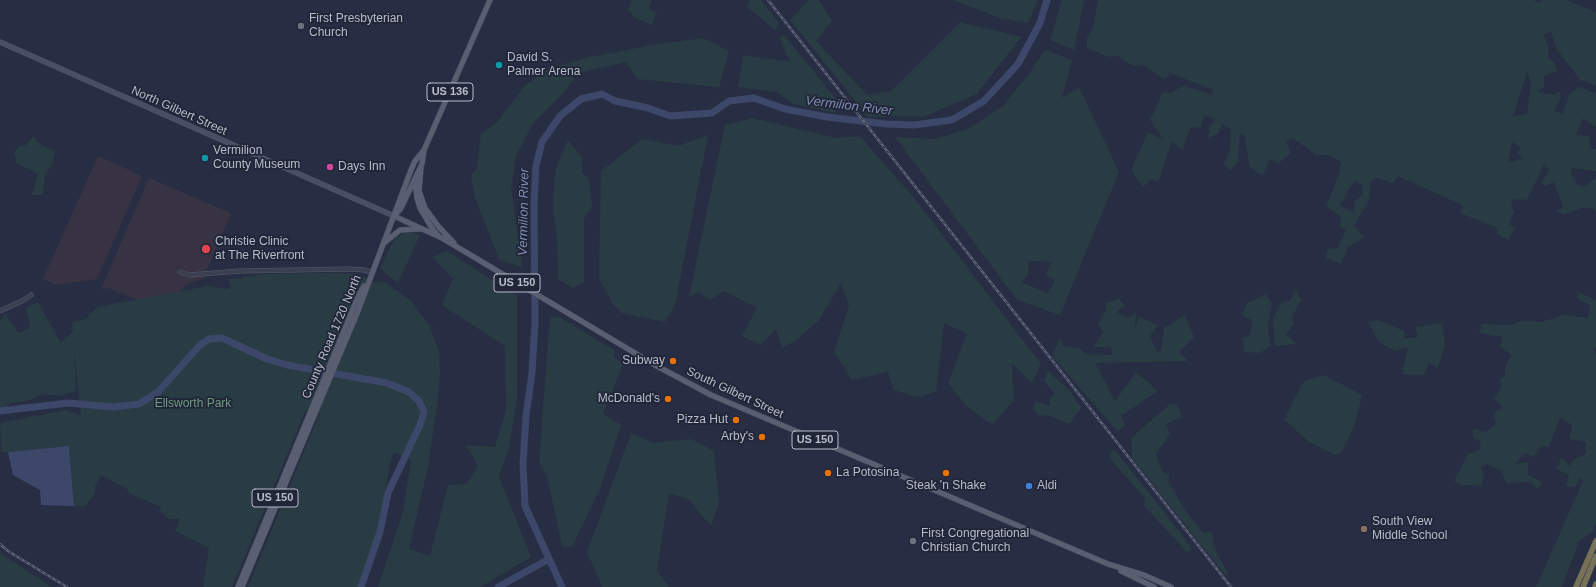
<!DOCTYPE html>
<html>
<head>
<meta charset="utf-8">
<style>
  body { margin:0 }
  canvas { display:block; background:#272d42 }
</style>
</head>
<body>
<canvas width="1596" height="587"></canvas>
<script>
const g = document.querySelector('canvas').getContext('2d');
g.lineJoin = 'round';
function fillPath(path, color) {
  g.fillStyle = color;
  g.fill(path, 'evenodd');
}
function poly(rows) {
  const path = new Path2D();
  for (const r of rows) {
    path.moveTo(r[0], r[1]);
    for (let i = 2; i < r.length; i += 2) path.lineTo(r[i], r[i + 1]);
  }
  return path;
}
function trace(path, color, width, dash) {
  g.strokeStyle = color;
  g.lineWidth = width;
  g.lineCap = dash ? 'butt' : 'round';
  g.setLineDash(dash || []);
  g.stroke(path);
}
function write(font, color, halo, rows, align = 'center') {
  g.font = font + ' Arial,sans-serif';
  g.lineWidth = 3.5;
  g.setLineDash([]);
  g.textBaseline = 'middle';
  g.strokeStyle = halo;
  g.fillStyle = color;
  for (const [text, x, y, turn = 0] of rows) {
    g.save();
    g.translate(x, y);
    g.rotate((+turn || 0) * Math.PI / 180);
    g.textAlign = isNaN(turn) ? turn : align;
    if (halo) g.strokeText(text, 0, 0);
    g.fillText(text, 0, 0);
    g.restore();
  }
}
const medical = poly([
  [98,156,142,176,97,279,56,285,43,279],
  [149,178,231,213,203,279,187,284,172,299,144,303,108,288,101,289]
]);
const green = poly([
  [632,0,652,0,649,8,661,15,656,13,652,25,635,18,628,9],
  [750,0,761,0,779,23,775,30,747,7],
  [809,0,819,0,832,21,816,41,867,95,891,91,960,22,1021,37,977,94,926,116,868,117,790,20],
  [953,0,1038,0,1028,23,1000,18],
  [1062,0,1084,0,1074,50,1050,40],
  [1098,0,1533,0,1539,3,1542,0,1566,0,1596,12,1596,85,1580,80,1556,48,1551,32,1544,34,1549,50,1548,58,1554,62,1557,71,1544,76,1544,87,1537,92,1554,95,1560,91,1561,97,1554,111,1563,114,1569,94,1580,87,1596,93,1596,127,1583,118,1576,135,1589,136,1590,149,1596,149,1596,171,1572,168,1571,173,1578,186,1586,186,1596,177,1596,211,1592,208,1581,208,1563,215,1556,211,1563,207,1554,182,1546,186,1541,183,1550,170,1544,164,1527,200,1514,199,1511,205,1514,212,1509,224,1515,228,1509,240,1499,235,1496,227,1460,213,1462,205,1398,176,1393,183,1376,178,1371,181,1369,200,1354,226,1364,238,1348,247,1341,264,1326,258,1328,248,1337,249,1346,230,1340,227,1341,217,1326,206,1339,174,1341,162,1328,155,1316,155,1293,138,1286,140,1291,153,1279,163,1270,159,1262,176,1250,167,1244,135,1240,134,1238,161,1231,171,1224,164,1230,149,1231,129,1222,124,1219,133,1208,138,1210,126,1215,119,1204,116,1200,128,1191,127,1182,150,1172,141,1158,182,1150,179,1143,188,1131,170,1148,132,1164,140,1150,120,1163,92,1172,93,1183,85,1212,95,1213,90,1168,72,1170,75,1164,79,1144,65,1134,66,1121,60,1120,56,1109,57,1087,48,1087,38,1093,28],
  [1527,71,1531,82,1527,113,1513,117],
  [1512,142,1521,148,1517,153,1524,159,1508,162],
  [1354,181,1362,185,1363,195,1355,201,1354,213,1340,205],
  [784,35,837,100,836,113,794,104,777,92,738,87,743,55,790,62,780,39],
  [703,38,729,51,719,87,637,79,626,62,577,73,566,90,534,122,516,155,511,189,523,268,499,259,475,198,471,176,477,167,481,134,496,123,525,86,549,68,590,57,653,45],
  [1045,50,1072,60,1062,98,1079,87,1119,172,1060,315,1017,300,895,137,935,139,970,128,1003,106,1028,75],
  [1029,261,1052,262,1045,275,1055,280,1048,293,1021,282,1028,275],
  [752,118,836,138,860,136,915,199,1041,364,1032,383,1012,363,1014,400,992,425,966,405,948,383,967,334,944,323,936,392,916,397,894,390,888,372,852,380,834,352,849,305,841,283,819,320,798,339,782,348,776,329,761,345,742,336,757,308,724,291,710,300,699,292,689,297,725,125],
  [708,135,675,305,665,322,622,313,613,304,599,279,601,171,642,139,678,146],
  [34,136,37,142,55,152,53,162,45,175,43,195,32,195,38,174,16,163,16,158,14,153,19,146,26,145],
  [568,140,582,157,582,173,589,179,592,207,584,219,584,282,573,288,558,279,557,239,553,207,555,171],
  [406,232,420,235,398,283,380,268,395,238],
  [447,251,517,296,517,400,509,448,499,476,531,557,480,587,378,587,403,512,411,460,394,452,390,463,378,529,359,587,248,587,317,420,319,413,309,409,305,412,232,587,203,587,209,548,175,531,180,519,169,519,160,511,161,507,130,494,126,488,101,475,95,486,95,492,86,506,74,506,69,446,2,453,0,423,66,410,81,415,74,350,76,391,59,396,43,394,27,401,10,403,2,413,0,412,0,322,5,313,18,333,30,328,26,307,38,302,61,343,73,331,72,322,85,319,97,307,208,286,227,289,231,287,228,279,243,278,243,275,245,277,265,274,325,273,359,274,374,283,382,281,386,283,411,301,429,325,439,351,440,374,437,406,428,467,409,549,430,556,448,485,466,484,478,466,466,445,495,447,506,410,505,346,442,305,453,279,432,257],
  [1296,289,1301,300,1292,317,1294,324,1286,334,1296,344,1275,346,1273,318,1282,302,1290,301],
  [1578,292,1596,300,1596,347,1594,349,1596,355,1596,524,1592,532,1579,541,1562,587,1536,587,1583,481,1579,478,1575,487,1566,486,1569,476,1556,468,1562,457,1569,466,1574,459,1586,454,1586,442,1569,439,1572,425,1560,417,1549,447,1541,446,1534,457,1525,453,1515,464,1528,462,1528,475,1542,482,1538,489,1531,482,1506,483,1502,471,1487,464,1481,467,1484,477,1481,486,1461,485,1454,481,1468,454,1479,450,1481,442,1473,437,1473,429,1486,432,1496,423,1493,414,1502,407,1494,398,1499,393,1502,385,1499,379,1505,376,1505,368,1511,355,1500,347,1503,337,1479,333,1482,324,1510,325,1522,321,1541,322,1564,315,1588,318,1590,306,1578,299],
  [1266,294,1272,303,1268,325,1270,346,1260,353,1244,352,1243,338,1249,336,1253,321,1242,315,1247,303],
  [1119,299,1125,305,1117,312,1127,318,1136,313,1135,330,1139,317,1158,325,1150,336,1157,352,1161,350,1164,328,1185,315,1194,337,1179,352,1188,361,1095,363,1115,401,1136,372,1158,391,1121,416,1125,425,1118,432,1052,356,1060,338,1063,346,1080,348,1085,354,1112,355,1111,346,1093,348,1103,331,1098,324,1106,310,1106,303],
  [550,316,561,318,614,350,614,357,623,364,603,414,621,425,600,489,572,547,562,546,548,480,539,462],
  [1378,320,1404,331,1405,339,1418,337,1415,327,1442,323,1445,344,1438,368,1429,363,1424,375,1402,374,1408,347,1395,351,1379,342,1368,322],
  [1048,371,1070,391,1081,408,1070,424,1050,416,1038,415,1033,409,1036,401,1050,406,1050,399,1055,394,1044,381],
  [1324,375,1362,395,1354,427,1341,453,1335,455,1309,442,1284,419,1304,381],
  [1170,404,1177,404,1182,417,1166,424,1170,434,1156,454,1159,465,1165,474,1170,473,1168,481,1185,510,1203,533,1211,532,1213,538,1213,545,1228,574,1226,576,1132,458,1131,438],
  [631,433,653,443,691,439,714,451,719,503,711,526,688,499,669,493,657,571,669,587,602,587,587,552],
  [1114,449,1176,527,1192,549,1187,552,1144,506,1145,498,1112,461,1109,455],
  [0,553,52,587,0,587]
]);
const water = poly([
  [69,446,74,506,41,505,40,490,13,475,8,452]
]);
const river = poly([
  [0,411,68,403,113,407,139,404,158,392,200,345,209,339,222,338,267,359,287,365,387,383,409,392,419,401,424,412,420,425,388,493,380,532,361,587],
  [498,587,549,559],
  [562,587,525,506,523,464,526,416,532,373,535,322,534,203,536,166,542,142,560,116,581,99,602,94,615,101,648,108,670,116,712,113,729,101,754,98,785,109,827,117,886,124,914,125,952,120,984,101,1018,64,1040,23,1047,0]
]);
const tertiary = poly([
  [180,272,189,275,240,271,348,269,364,270,371,272],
  [0,311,24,300,31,295]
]);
const secondary = poly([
  [0,42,394,216]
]);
const primary = poly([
  [421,167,419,191,425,208,438,226,454,243],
  [415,182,417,198,420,208,433,230,437,234],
  [395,215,401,208,422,164,424,150,490,0],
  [394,216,442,238,655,365,711,395,1108,564,1144,575,1171,587],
  [384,243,400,230,420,229],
  [1121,571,1154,587],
  [238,587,358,297,364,286],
  [242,587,358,311,411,170,415,161,424,150]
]);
const motorway = poly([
  [1576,587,1596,541],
  [1583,587,1596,556],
  [1595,587,1596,584]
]);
const rail = poly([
  [768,0,1231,587],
  [0,544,8,551,67,587]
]);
const markers = [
  [301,26,4,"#6b7280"],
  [499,65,4,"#0f9aa8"],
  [205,158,4,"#0f9aa8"],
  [330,167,4,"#d1479c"],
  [206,249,5,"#e0444e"],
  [673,361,4,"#e8710a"],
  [668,399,4,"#e8710a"],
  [736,420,4,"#e8710a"],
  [762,437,4,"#e8710a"],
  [828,473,4,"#e8710a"],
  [946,473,4,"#e8710a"],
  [1029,486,4,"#3f7fe0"],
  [1364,529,4,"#8d6e63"],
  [913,541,4,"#6b7280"]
];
const shields = [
  [450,92,46],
  [517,283,46],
  [815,440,46],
  [275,498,46]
];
const shieldNames = [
  ["US 136",450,92],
  ["US 150",517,283],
  ["US 150",815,440],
  ["US 150",275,498]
];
const poiNames = [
  ["First Presbyterian",309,19],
  ["Church",309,33],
  ["David S.",507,58],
  ["Palmer Arena",507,72],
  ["Vermilion",213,151],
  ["County Museum",213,165],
  ["Days Inn",338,167],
  ["Christie Clinic",215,242],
  ["at The Riverfront",215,256],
  ["Subway",665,361,"right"],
  ["McDonald's",660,399,"right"],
  ["Pizza Hut",728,420,"right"],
  ["Arby's",754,437,"right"],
  ["La Potosina",836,473],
  ["Steak 'n Shake",946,486,"center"],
  ["Aldi",1037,486],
  ["South View",1372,522],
  ["Middle School",1372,536],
  ["First Congregational",921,534],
  ["Christian Church",921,548]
];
const streetNames = [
  ["North Gilbert Street",179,111,24],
  ["County Road 1720 North",332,337,-67],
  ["South Gilbert Street",735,393,25]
];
const parkNames = [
  ["Ellsworth Park",193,404]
];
const waterNames = [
  ["Vermilion River",849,106,7],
  ["Vermilion River",524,212,-89]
];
fillPath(medical, '#383342');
fillPath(green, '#293b43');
fillPath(water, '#3d476a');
trace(river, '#3d476a', 7);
trace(tertiary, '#565b6c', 5);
trace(secondary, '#565b6c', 5.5);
trace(primary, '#45495b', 6);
trace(motorway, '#434859', 6);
trace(tertiary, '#3b4051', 4);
trace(secondary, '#494e64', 4.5);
trace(primary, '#595f71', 5);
trace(motorway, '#777158', 5.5);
trace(rail, '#5d6378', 2.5);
trace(rail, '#202537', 1, [3]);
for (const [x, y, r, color] of markers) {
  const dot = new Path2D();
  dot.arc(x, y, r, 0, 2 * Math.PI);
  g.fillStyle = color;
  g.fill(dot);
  trace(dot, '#202537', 1.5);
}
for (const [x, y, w] of shields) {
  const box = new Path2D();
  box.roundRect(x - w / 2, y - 9, w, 18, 3);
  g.fillStyle = '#202537';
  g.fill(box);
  trace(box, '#b8bccb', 1);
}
write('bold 11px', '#b8bccb', null, shieldNames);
write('12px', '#b8bccb', '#202537', poiNames, 'left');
write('12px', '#b8bccb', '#202537', streetNames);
write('12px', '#6f9c82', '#202537', parkNames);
write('italic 13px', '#808cb2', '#202537', waterNames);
</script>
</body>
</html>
